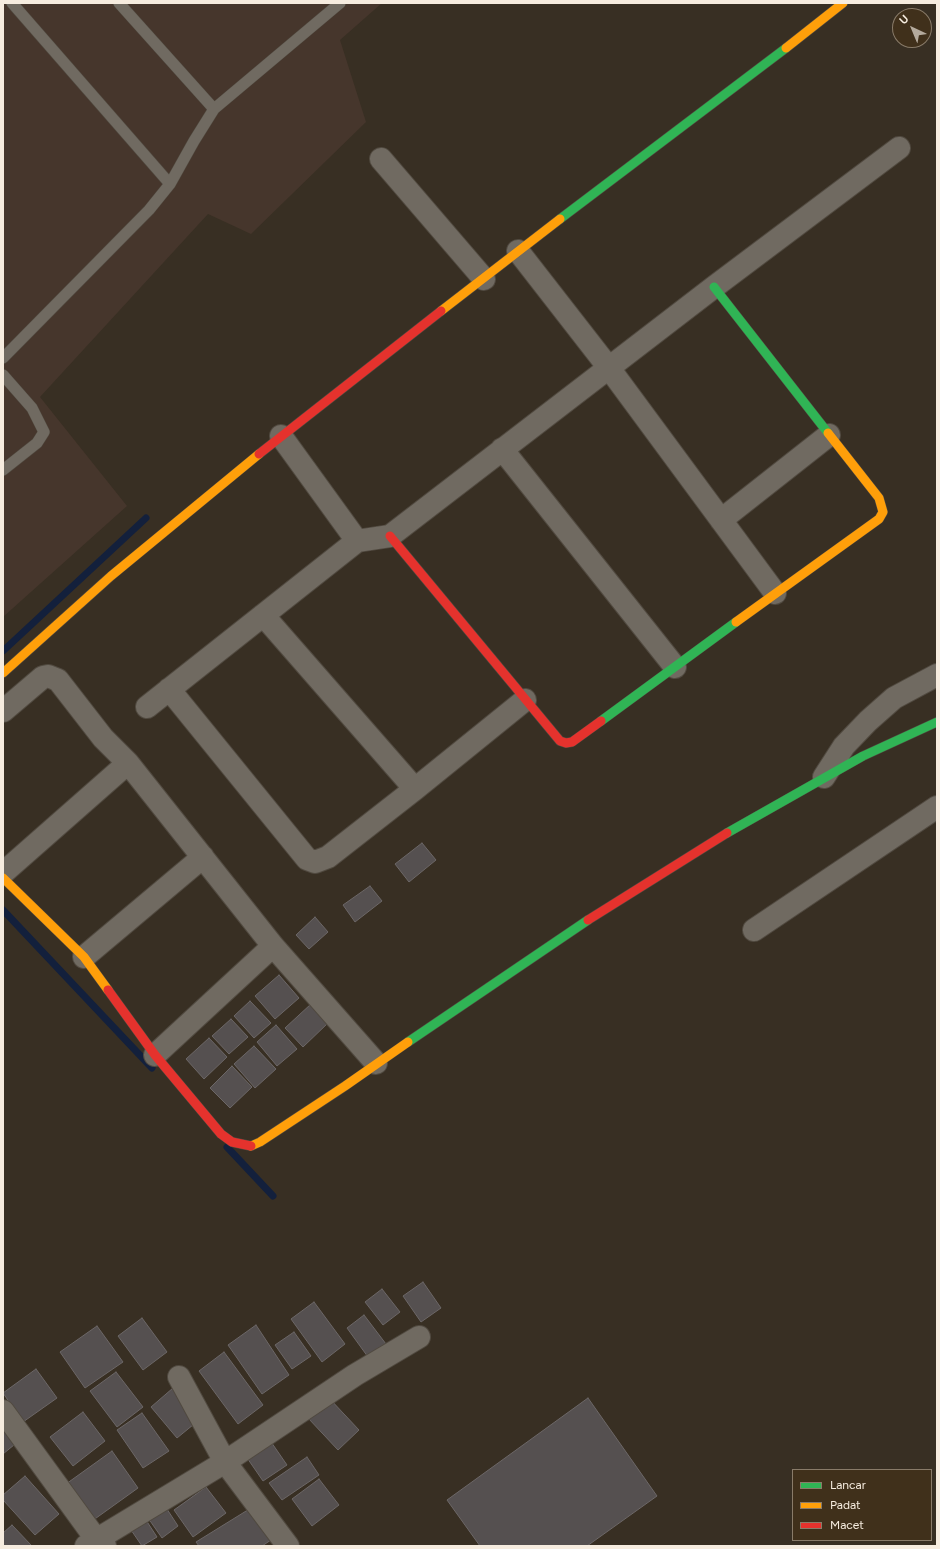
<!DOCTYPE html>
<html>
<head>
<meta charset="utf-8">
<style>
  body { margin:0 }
  #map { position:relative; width:940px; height:1549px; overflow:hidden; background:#382f23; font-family:Figtree,sans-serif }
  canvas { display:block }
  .frame { position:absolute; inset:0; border:4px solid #f6ecdf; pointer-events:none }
  .legend { position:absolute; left:792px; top:1469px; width:140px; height:72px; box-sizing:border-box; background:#40301b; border:1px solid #897b69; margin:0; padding:5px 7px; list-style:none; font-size:12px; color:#f6ecdf }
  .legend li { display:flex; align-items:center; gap:8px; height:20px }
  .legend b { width:20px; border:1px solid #897b69 }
  .north { position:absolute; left:892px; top:8px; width:40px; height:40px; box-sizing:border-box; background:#40301b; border:1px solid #897b69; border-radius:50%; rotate:316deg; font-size:11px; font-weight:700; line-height:16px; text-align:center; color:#f6ecdf }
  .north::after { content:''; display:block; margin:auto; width:14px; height:18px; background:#b4aa9d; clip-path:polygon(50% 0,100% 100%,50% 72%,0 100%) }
</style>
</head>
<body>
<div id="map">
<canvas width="940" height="1549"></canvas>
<div class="frame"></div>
<ul class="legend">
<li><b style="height:5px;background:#30b455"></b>Lancar</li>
<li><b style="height:5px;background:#ff9f0a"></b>Padat</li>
<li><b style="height:5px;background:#e5322d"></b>Macet</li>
</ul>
<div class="north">U</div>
</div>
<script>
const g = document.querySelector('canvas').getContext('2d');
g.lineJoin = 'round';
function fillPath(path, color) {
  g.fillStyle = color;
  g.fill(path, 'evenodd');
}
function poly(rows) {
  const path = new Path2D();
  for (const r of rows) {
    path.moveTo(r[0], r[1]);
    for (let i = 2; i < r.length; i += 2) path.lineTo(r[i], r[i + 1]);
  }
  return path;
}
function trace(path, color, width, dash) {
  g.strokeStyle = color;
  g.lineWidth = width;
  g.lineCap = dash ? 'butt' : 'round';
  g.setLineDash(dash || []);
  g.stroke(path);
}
const industrial = poly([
  [3,3,382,3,340,40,366,122,251,234,208,214,40,397,127,506,3,617]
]);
const stream = poly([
  [3,651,146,518],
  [3,910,152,1068],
  [227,1147,273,1196]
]);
const building = poly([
  [422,843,436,860,409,882,395,864,422,843],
  [370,886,382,901,355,922,343,905,370,886],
  [315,917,328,932,309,949,296,935,315,917],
  [279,975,299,998,275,1019,255,996,279,975],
  [250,1001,271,1023,254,1038,234,1016,250,1001],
  [311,1004,328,1023,303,1047,285,1028,311,1004],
  [231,1019,248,1037,229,1054,212,1036,231,1019],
  [276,1025,297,1049,277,1066,257,1042,276,1025],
  [209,1038,227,1057,204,1079,186,1059,209,1038],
  [254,1046,276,1069,255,1088,234,1064,254,1046],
  [232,1066,252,1087,230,1108,210,1088,232,1066],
  [423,1282,441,1308,421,1322,403,1296,423,1282],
  [382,1289,400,1312,383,1325,365,1302,382,1289],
  [314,1302,345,1344,322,1362,291,1319,314,1302],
  [364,1315,386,1344,368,1357,347,1328,364,1315],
  [142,1318,167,1352,143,1370,118,1336,142,1318],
  [256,1325,289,1375,262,1394,228,1345,256,1325],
  [97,1326,123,1362,85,1388,60,1352,97,1326],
  [294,1332,311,1356,292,1369,275,1345,294,1332],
  [224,1352,263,1405,238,1424,199,1371,224,1352],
  [36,1369,57,1398,23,1422,3,1393,36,1369],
  [116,1372,143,1407,117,1427,90,1391,116,1372],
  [173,1388,199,1420,177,1438,151,1407,173,1388],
  [329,1398,359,1430,338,1450,308,1418,329,1398],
  [588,1398,657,1496,587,1546,480,1546,447,1500,588,1398],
  [83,1412,105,1441,73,1466,50,1437,83,1412],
  [142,1413,169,1451,143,1468,117,1430,142,1413],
  [3,1419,20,1440,3,1454,3,1419],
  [267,1436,287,1465,263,1481,243,1452,267,1436],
  [112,1451,138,1488,92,1521,66,1484,112,1451],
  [307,1457,319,1475,282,1500,269,1483,307,1457],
  [25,1476,59,1514,35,1535,3,1500,3,1495,25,1476],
  [319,1479,339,1505,312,1526,292,1499,319,1479],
  [206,1487,226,1513,193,1537,174,1510,206,1487],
  [163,1503,178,1526,162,1538,146,1515,163,1503],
  [251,1508,271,1540,262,1546,199,1546,196,1542,251,1508],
  [144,1517,157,1537,142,1546,129,1527,144,1517],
  [12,1525,31,1545,30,1546,3,1546,3,1533,12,1525]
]);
const lane = poly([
  [12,3,170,184],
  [119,3,214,109],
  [3,358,149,210,170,184,194,141,214,109,340,3],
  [3,375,32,408,44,432,37,443,3,470]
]);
const street = poly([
  [381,159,484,279],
  [518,251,609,368,775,593],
  [502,449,675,667],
  [721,520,829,435],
  [357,541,390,536,714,287,899,148],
  [263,615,415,789],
  [169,689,307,859,315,862,328,857,415,789,525,700],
  [147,707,357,541,281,436],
  [3,711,43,677,48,676,58,680,103,738,128,763,273,946,376,1063],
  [824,777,844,746,868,721,894,698,937,675],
  [3,873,128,763],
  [754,930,937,807],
  [84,957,203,857],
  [155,1055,273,946],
  [179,1377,225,1462,288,1546],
  [3,1411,96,1539,105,1546],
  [86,1546,225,1462,355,1375,419,1337]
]);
const fast = poly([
  [560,219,786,48],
  [714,287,828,433],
  [601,721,736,622],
  [727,833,863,756,937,722],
  [408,1042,588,920]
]);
const slow = poly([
  [786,48,843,3],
  [441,311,560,219],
  [736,622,879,519,883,512,879,498,828,433],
  [3,673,111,576,259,454],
  [3,878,84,957,108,990],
  [251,1146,260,1142,345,1086,408,1042]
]);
const jam = poly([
  [259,454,441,311],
  [390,536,560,741,566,743,572,742,601,721],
  [588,920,727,833],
  [108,990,155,1055,221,1134,232,1142,251,1146]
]);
fillPath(industrial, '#46362c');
trace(stream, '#13203c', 7);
fillPath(building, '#555050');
trace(building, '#6c6767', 1);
trace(lane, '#514a40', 12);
trace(street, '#514a40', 24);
trace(fast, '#514a40', 10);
trace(slow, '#514a40', 10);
trace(jam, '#514a40', 10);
trace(lane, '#706a61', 11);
trace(street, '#706a61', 22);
trace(fast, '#30b455', 9);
trace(slow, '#ff9f0a', 9);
trace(jam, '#e5322d', 9);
</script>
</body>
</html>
